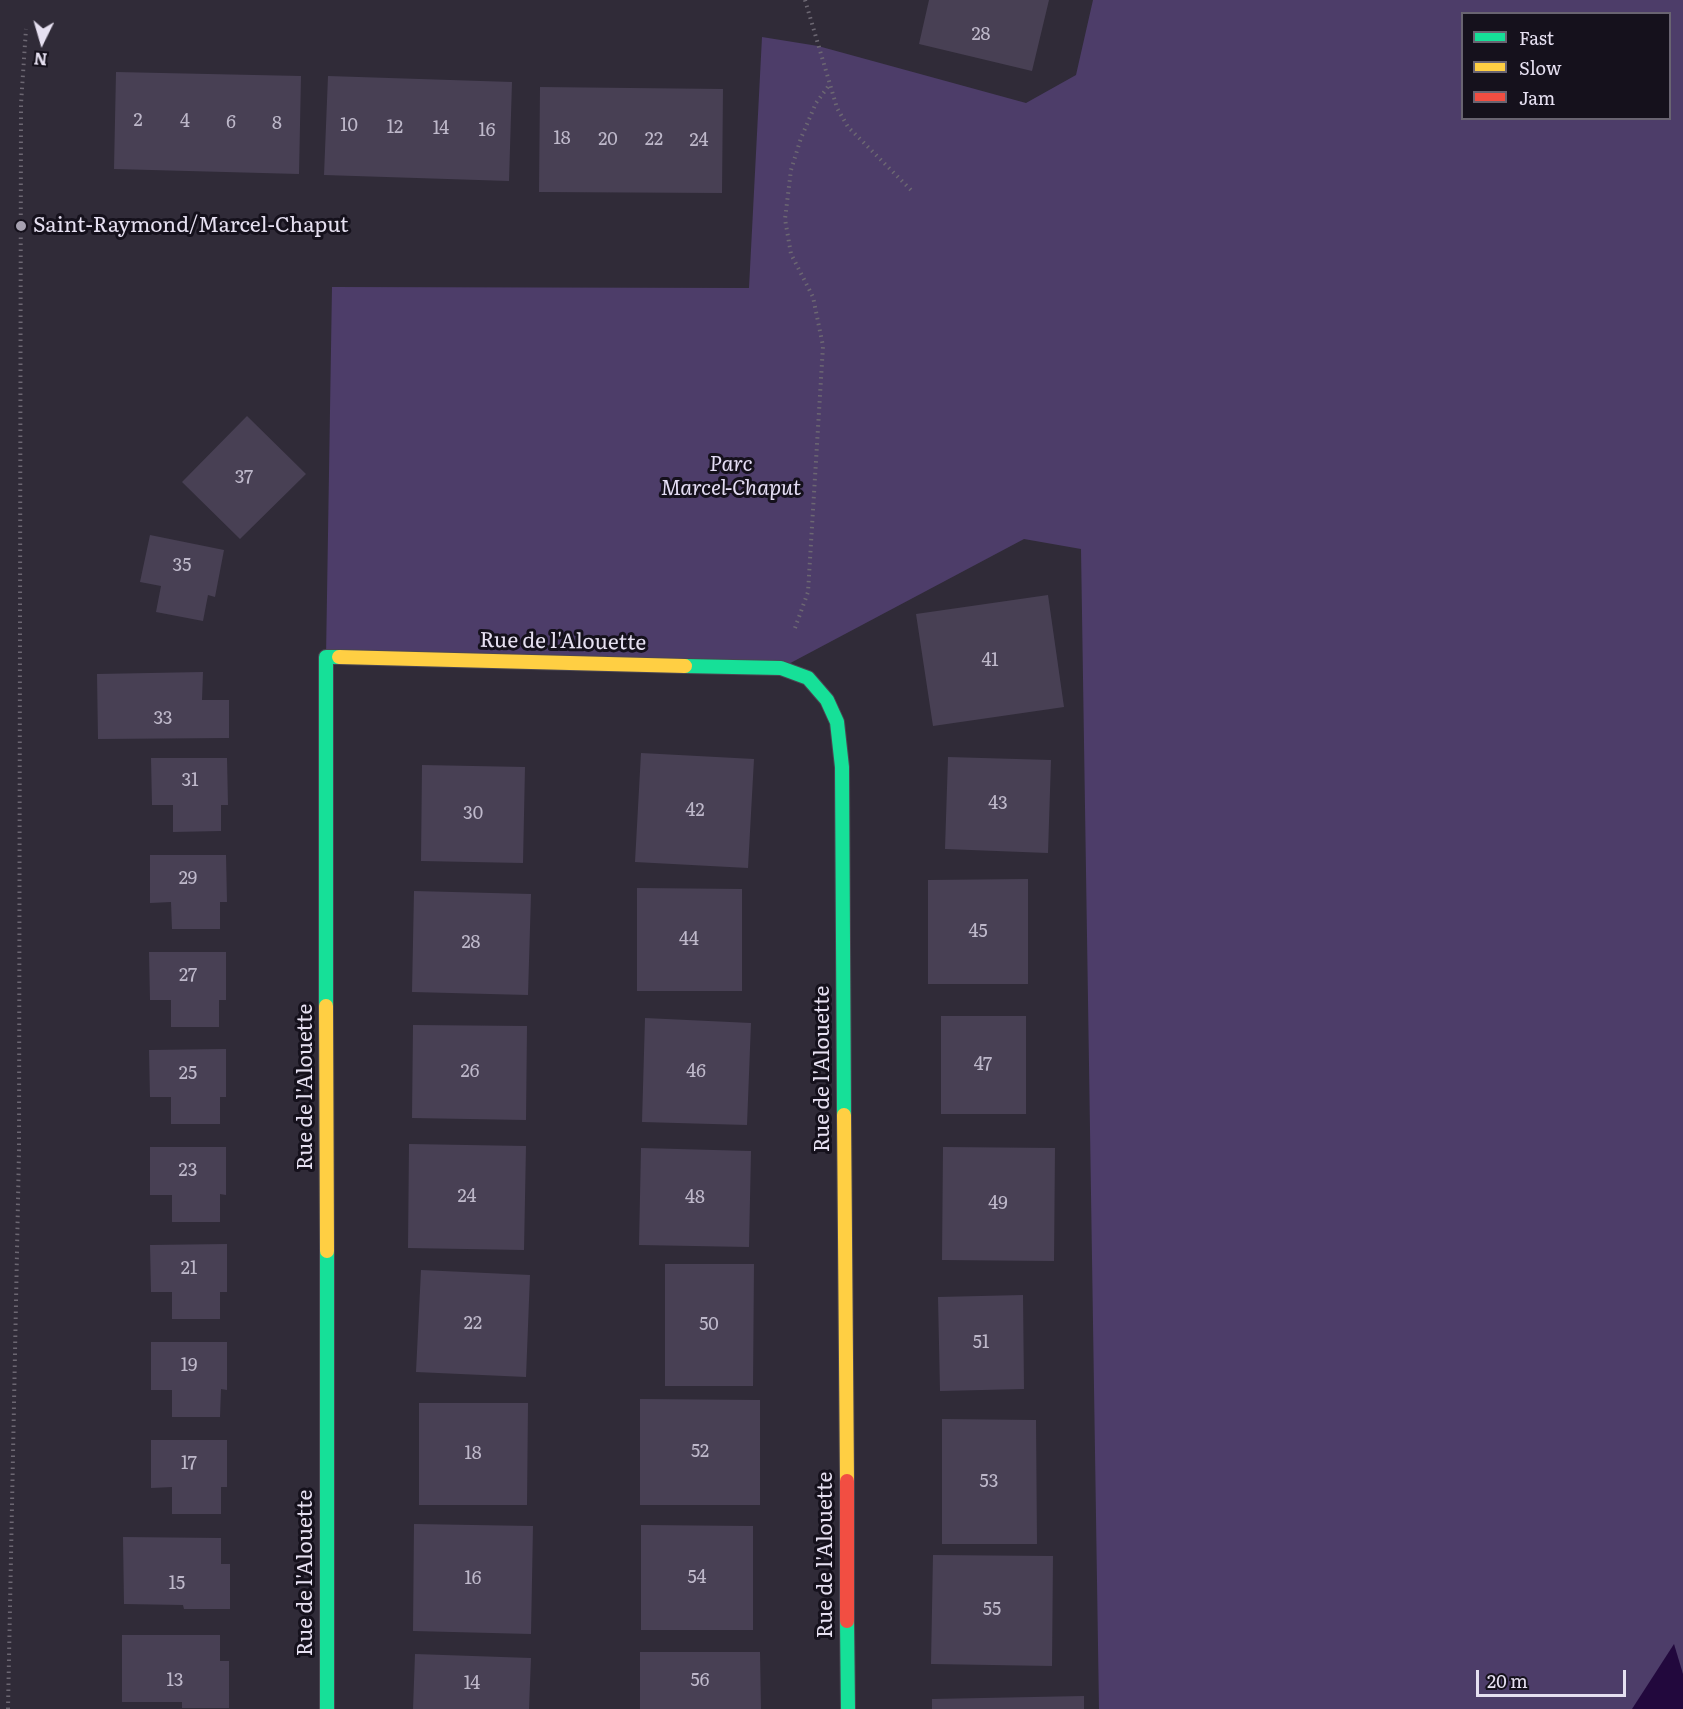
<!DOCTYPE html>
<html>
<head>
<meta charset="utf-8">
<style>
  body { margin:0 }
  #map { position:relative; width:1683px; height:1709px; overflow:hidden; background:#302b38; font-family:Literata,serif }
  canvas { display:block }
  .legend { position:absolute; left:1461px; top:12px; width:210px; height:108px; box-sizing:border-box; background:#15111c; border:2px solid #696471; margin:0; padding:8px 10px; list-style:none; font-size:18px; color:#e6e0f1 }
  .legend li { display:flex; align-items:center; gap:12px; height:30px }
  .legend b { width:30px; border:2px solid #696471 }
  .north { position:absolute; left:12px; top:12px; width:60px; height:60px; -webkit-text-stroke:4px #15111c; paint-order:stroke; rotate:185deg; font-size:16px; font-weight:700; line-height:24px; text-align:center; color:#e6e0f1 }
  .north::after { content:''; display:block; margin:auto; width:21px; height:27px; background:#e6e0f1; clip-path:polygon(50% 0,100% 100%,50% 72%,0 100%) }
  .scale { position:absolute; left:1476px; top:1670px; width:150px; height:27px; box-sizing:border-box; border:3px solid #e6e0f1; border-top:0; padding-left:8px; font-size:18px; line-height:21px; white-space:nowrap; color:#e6e0f1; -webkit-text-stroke:4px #15111c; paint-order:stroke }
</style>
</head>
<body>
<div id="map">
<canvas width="1683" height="1709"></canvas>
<ul class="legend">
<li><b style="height:8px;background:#16e098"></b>Fast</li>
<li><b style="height:8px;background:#ffcf43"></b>Slow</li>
<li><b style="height:8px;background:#f24e42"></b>Jam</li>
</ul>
<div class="north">N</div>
<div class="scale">20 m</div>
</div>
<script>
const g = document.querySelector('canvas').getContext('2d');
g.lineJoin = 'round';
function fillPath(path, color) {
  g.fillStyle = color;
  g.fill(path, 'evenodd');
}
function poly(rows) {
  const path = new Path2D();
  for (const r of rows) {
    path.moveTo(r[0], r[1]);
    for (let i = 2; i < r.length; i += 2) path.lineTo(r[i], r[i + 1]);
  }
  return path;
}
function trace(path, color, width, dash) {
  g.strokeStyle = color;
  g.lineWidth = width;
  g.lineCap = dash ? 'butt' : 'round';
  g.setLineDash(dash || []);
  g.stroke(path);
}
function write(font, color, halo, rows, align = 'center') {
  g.font = font + ' Literata,serif';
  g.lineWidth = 6;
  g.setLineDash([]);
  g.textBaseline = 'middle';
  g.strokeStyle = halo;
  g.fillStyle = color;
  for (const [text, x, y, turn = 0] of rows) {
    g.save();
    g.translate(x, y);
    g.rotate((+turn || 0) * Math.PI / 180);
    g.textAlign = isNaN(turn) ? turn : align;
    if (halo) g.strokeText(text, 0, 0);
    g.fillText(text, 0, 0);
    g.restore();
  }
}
const green = poly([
  [1093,0,1683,0,1683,1709,1099,1709,1081,549,1024,539,781,668,326,657,332,287,749,288,762,37,818,46,1026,103,1076,75],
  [1462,14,1670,14,1670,118,1462,118]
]);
const water = poly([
  [1674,1644,1683,1674,1683,1709,1632,1709]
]);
const building = poly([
  [929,0,1049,0,1032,71,919,44],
  [116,72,301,76,299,174,114,169],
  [328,76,512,82,509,181,324,175],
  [540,87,723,89,722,193,539,192],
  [247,416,306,474,240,539,182,482],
  [150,535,224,550,215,597,208,595,203,621,156,612,161,586,140,582],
  [1048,595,1064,707,933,726,916,614],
  [203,672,202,700,229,700,229,738,98,739,97,674],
  [641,753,754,759,748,868,635,862],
  [948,757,1051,760,1048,853,945,849],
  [151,758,227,758,228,805,221,805,221,831,173,832,173,805,152,805],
  [422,765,525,767,523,863,421,861],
  [150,855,226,855,227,902,220,902,220,929,172,929,171,902,150,903],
  [1028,879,1028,984,928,984,928,880],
  [637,888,742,889,742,991,637,991],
  [414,891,531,894,528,995,412,992],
  [149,952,226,952,226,1000,219,1000,219,1027,171,1027,171,1000,150,1000],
  [941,1016,1026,1016,1026,1114,941,1114],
  [645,1018,751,1023,747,1125,642,1122],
  [413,1025,527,1026,526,1120,412,1118],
  [226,1049,226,1097,220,1097,220,1124,171,1124,171,1097,150,1097,149,1050],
  [409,1144,526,1146,524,1250,408,1248],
  [150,1147,226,1147,226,1195,220,1194,220,1222,172,1222,172,1195,150,1195],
  [943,1147,1055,1148,1054,1261,942,1260],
  [641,1148,751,1151,749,1247,639,1245],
  [227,1244,227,1292,220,1292,220,1319,172,1319,172,1292,151,1292,150,1245],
  [665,1264,754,1264,753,1386,665,1386],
  [421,1270,530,1275,526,1377,416,1372],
  [1023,1295,1024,1389,940,1391,938,1297],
  [151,1342,227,1342,227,1390,221,1389,220,1417,172,1417,172,1390,151,1390],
  [640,1399,760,1400,760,1505,640,1505],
  [419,1403,528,1403,527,1505,419,1505],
  [942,1419,1036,1420,1037,1544,942,1544],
  [151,1440,227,1440,227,1487,221,1487,221,1514,172,1514,172,1487,151,1488],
  [414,1524,533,1526,531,1634,413,1631],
  [641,1525,753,1526,753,1630,641,1630],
  [123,1537,221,1538,221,1564,230,1564,230,1609,184,1609,183,1605,124,1604],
  [933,1555,1053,1556,1052,1666,931,1664],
  [122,1635,220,1635,220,1661,229,1661,229,1708,182,1708,182,1702,122,1702],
  [640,1652,760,1652,761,1709,640,1709],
  [415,1654,531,1658,529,1709,413,1709],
  [1084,1696,1084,1709,932,1709,932,1699]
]);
const path = poly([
  [805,0,837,108,848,127,914,193],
  [795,628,808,592,823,346,813,297,791,254,785,219,791,170,801,138,816,103,830,84],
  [8,1709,19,1150,21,104,26,29]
]);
const fast = poly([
  [685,666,781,668,808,678,827,700,837,722,842,767,844,1115],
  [326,1006,326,657,339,657],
  [327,1251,327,1709],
  [847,1621,848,1709]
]);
const slow = poly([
  [339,657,685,666],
  [326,1006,327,1251],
  [844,1115,847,1481]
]);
const jam = poly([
  [847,1481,847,1621]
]);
const markers = [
  [21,226,6,"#a6a1b0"]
];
const numberNames = [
  ["28",981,35],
  ["2",138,121],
  ["4",185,122],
  ["6",231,123],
  ["8",277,124],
  ["10",349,126],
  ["12",395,128],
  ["14",441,129],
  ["16",487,131],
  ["18",562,139],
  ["20",608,140],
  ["22",654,140],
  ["24",699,141],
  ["37",244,478],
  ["35",182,566],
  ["41",990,661],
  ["33",163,719],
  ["31",190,781],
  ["43",998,804],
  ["42",695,811],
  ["30",473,814],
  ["29",188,879],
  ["45",978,932],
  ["44",689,940],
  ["28",471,943],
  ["27",188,976],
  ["47",983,1065],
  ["26",470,1072],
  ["46",696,1072],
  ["25",188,1074],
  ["23",188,1171],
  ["24",467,1197],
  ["48",695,1198],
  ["49",998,1204],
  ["21",189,1269],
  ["22",473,1324],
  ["50",709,1325],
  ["51",981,1343],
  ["19",189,1366],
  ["52",700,1452],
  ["18",473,1454],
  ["17",189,1464],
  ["53",989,1482],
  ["54",697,1578],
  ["16",473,1579],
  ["15",177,1584],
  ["55",992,1610],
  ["13",175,1681],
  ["56",700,1681],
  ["14",472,1684]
];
const poiNames = [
  ["Saint-Raymond/Marcel-Chaput",33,226]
];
const parkNames = [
  ["Parc",731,465],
  ["Marcel-Chaput",731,489]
];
const streetNames = [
  ["Rue de l'Alouette",563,642,1],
  ["Rue de l'Alouette",823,1069,-90],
  ["Rue de l'Alouette",306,1087,-90],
  ["Rue de l'Alouette",826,1555,-90],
  ["Rue de l'Alouette",306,1573,-90]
];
fillPath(green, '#4d3d69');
fillPath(water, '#22083d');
fillPath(building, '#484054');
trace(fast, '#4a4652', 16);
trace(slow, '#4a4652', 16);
trace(jam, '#4a4652', 16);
trace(path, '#6c6772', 4, [1.5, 4.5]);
trace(fast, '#16e098', 14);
trace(slow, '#ffcf43', 14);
trace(jam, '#f24e42', 14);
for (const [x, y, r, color] of markers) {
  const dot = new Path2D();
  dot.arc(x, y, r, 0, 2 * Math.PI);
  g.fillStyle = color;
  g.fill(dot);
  trace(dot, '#15111c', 2);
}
write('18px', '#beb8ca', null, numberNames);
write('21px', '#e6e0f1', '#15111c', poiNames, 'left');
write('italic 21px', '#e4ddf4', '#15111c', parkNames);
write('21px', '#e6e0f1', '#15111c', streetNames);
</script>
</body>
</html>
